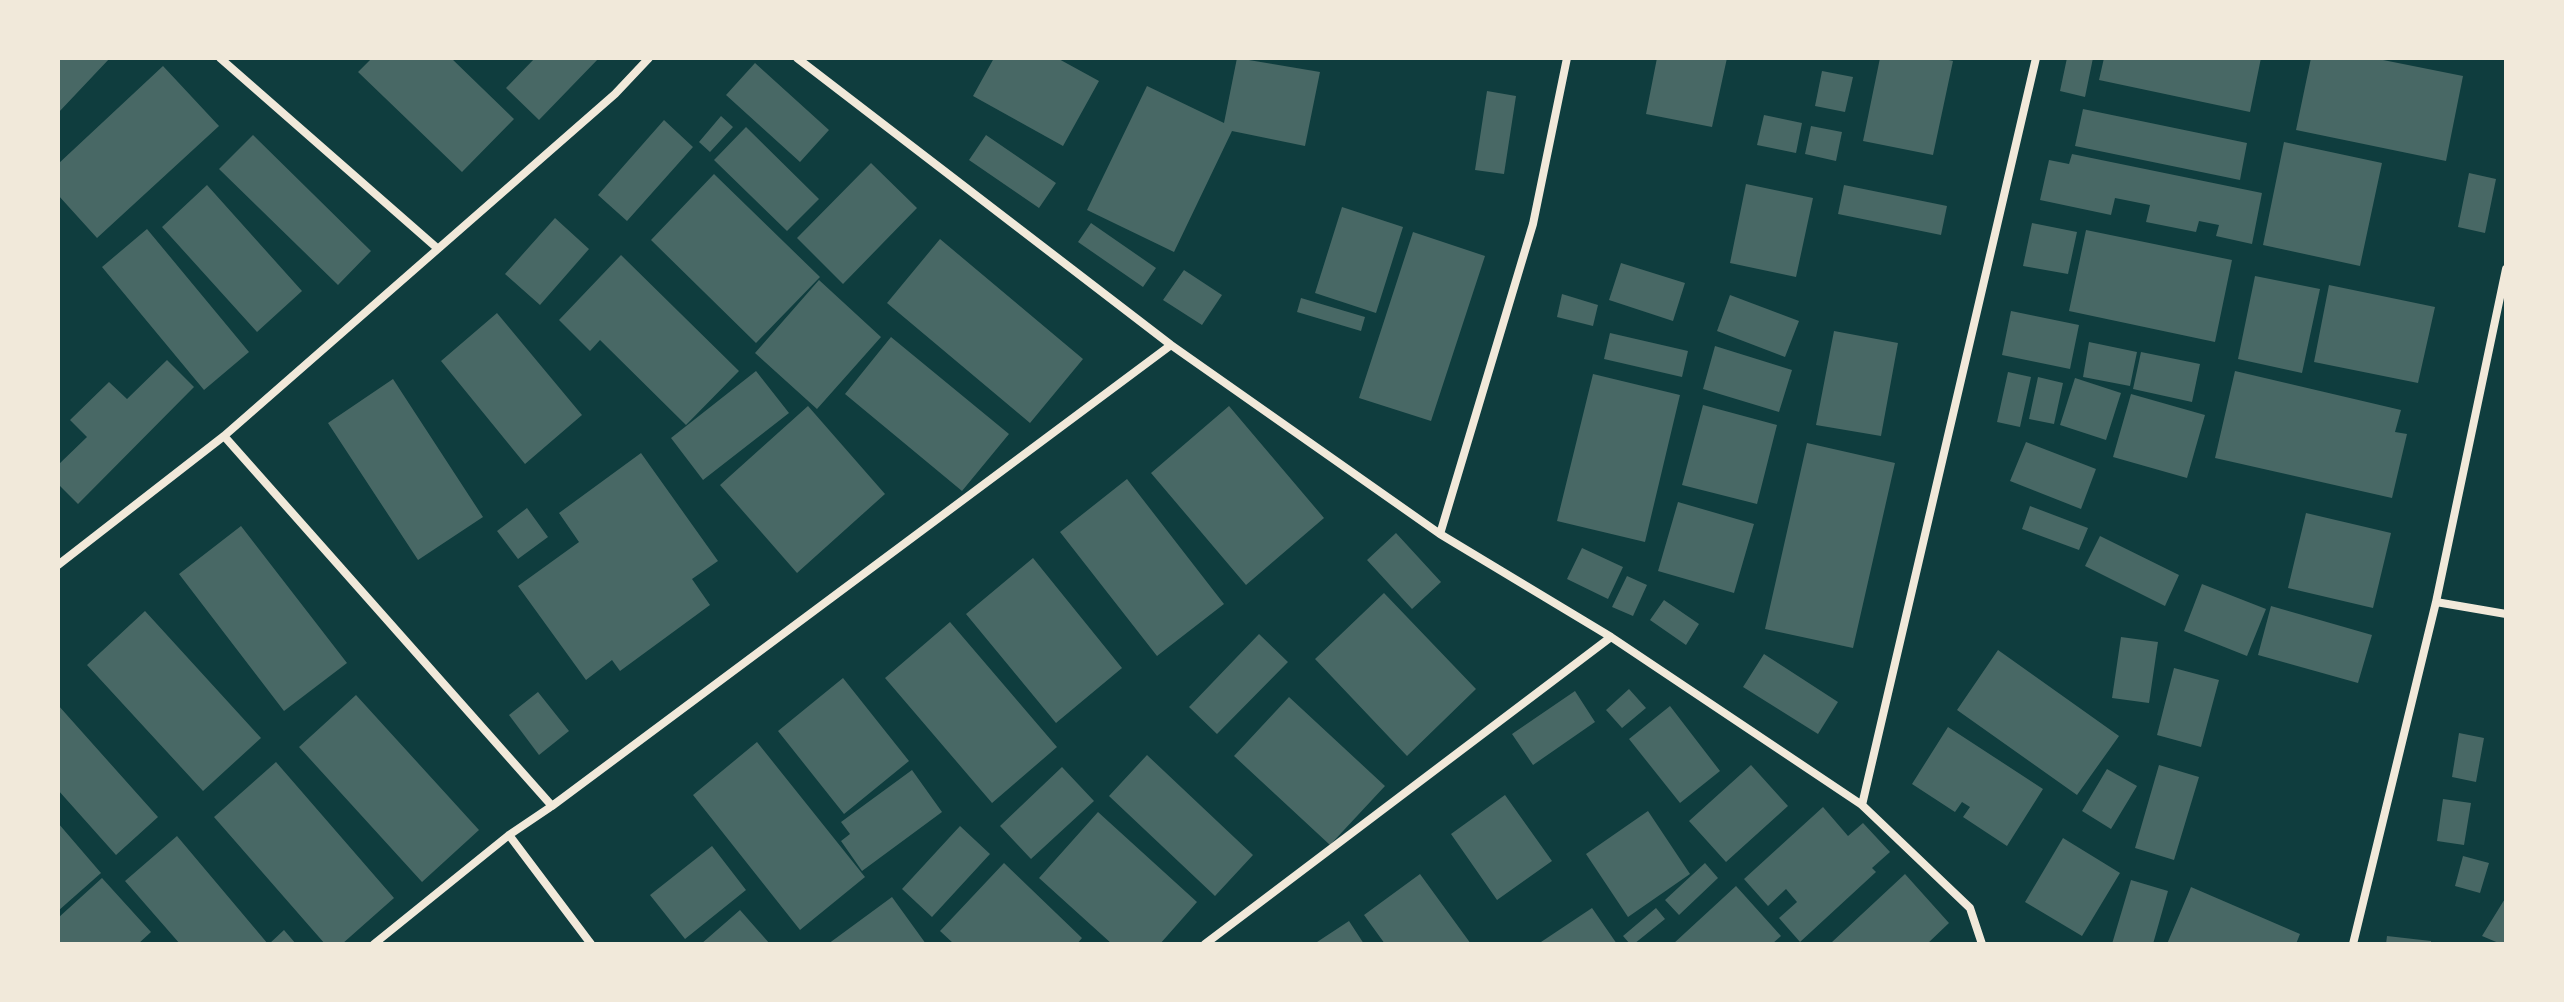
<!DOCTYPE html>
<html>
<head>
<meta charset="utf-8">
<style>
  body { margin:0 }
  #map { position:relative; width:2564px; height:1002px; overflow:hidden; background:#0f3d3e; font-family:"Noto Sans",sans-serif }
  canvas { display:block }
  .frame { position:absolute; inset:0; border:60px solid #f1e9da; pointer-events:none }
</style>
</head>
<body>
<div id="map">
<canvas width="2564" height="1002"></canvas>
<div class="frame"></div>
</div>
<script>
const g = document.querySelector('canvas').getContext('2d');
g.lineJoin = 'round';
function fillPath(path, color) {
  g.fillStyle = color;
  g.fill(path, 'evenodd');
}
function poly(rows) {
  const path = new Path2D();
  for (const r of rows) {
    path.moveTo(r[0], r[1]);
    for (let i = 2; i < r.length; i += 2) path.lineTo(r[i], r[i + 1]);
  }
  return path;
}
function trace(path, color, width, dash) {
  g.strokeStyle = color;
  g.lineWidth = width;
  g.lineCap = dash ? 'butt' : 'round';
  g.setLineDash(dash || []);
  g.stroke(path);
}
const building = poly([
  [58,58,110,58,58,113],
  [372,58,451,58,514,119,462,172,358,72],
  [535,58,599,58,539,120,506,88],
  [994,58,1057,58,1099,81,1063,146,973,96],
  [1237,58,1320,72,1305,146,1232,131,1174,252,1087,210,1147,86,1224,123],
  [1657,58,1727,58,1712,127,1646,114],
  [1880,58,1940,58,1953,61,1933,155,1863,141],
  [2067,58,2093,58,2085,97,2060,91],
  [2104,58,2261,58,2250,112,2099,80],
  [2311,58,2373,58,2463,76,2446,161,2296,130],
  [755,63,829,130,800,162,726,95],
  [163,66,219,126,97,238,58,195,58,164],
  [1822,71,1853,77,1845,112,1815,106],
  [1487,91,1516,96,1504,174,1475,170],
  [2083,109,2247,143,2240,180,2075,146],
  [1764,115,1802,123,1796,153,1757,145],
  [721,116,733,127,710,152,699,142],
  [664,120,693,147,627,221,598,195],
  [1811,126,1842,132,1836,161,1805,154],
  [746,127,819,199,787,231,714,160],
  [253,135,371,251,338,285,219,169],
  [986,135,1056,183,1039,208,969,160],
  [2284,142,2382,163,2360,266,2263,245],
  [2072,154,2262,193,2252,244,2216,236,2219,225,2199,221,2196,232,2146,222,2150,205,2115,198,2111,215,2040,200,2049,160,2069,164],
  [871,163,917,208,843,284,797,238],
  [2469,173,2496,179,2485,233,2458,227],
  [714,174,820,277,756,343,651,240],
  [1746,184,1813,198,1796,277,1730,263],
  [207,185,302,291,257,332,162,227],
  [1844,185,1947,206,1941,235,1838,214],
  [1342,207,1403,227,1376,313,1315,293],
  [555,218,589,249,540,305,505,274],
  [1091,223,1156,268,1143,287,1078,242],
  [2032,223,2077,232,2068,274,2023,266],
  [147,229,249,352,204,390,102,267],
  [2086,230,2232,260,2215,342,2069,311],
  [1413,232,1485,256,1431,421,1359,398],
  [940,239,1083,359,1030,423,887,303],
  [621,255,739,371,686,425,600,340,590,351,559,320],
  [1621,263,1685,283,1673,321,1609,300],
  [1184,270,1222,295,1202,325,1163,300],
  [2255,276,2320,289,2302,373,2238,359],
  [819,280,881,337,817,409,755,353],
  [2329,285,2435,307,2418,383,2314,362],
  [1562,294,1598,305,1593,326,1557,317],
  [1730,295,1799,321,1785,357,1717,331],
  [1301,298,1365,317,1361,331,1297,312],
  [2011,311,2079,325,2070,369,2002,355],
  [497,313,582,415,525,464,441,361],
  [1834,331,1898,343,1881,436,1816,425],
  [1610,333,1688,351,1682,377,1604,359],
  [891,337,1009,434,962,491,845,394],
  [2089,342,2137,352,2130,386,2083,377],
  [1715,346,1792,370,1779,412,1703,389],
  [2141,352,2200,364,2192,402,2133,389],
  [167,360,194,387,78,504,58,484,58,465,87,437,70,420,109,382,127,399],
  [756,371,789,413,703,480,671,438],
  [2235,371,2401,410,2395,432,2407,434,2392,498,2215,458],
  [2008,372,2031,377,2020,427,1997,422],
  [1593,374,1680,395,1645,542,1557,521],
  [2038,377,2063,383,2054,424,2029,419],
  [2075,378,2121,393,2106,440,2060,425],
  [393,379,483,517,418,560,328,423],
  [2131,394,2205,415,2187,478,2113,457],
  [1703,405,1777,425,1757,504,1682,485],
  [808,406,885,494,797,573,720,485],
  [1229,406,1324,518,1246,585,1151,473],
  [2026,442,2096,469,2081,509,2010,481],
  [1807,443,1895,463,1853,648,1765,629],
  [641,453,718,561,692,579,710,605,620,671,612,660,586,680,518,586,579,542,559,513],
  [1127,479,1224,604,1157,656,1060,532],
  [1678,502,1754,524,1734,593,1658,571],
  [2030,506,2088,528,2079,550,2022,529],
  [527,508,548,537,518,559,497,531],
  [2306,513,2391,533,2373,608,2288,588],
  [241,526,347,663,284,711,179,574],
  [1396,533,1441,582,1412,609,1367,560],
  [2100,536,2179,575,2165,606,2085,566],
  [1582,548,1623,567,1608,599,1567,579],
  [1033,558,1122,668,1056,723,966,614],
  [1627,576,1647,585,1633,616,1612,607],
  [2202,584,2266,609,2247,656,2184,631],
  [1384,593,1476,689,1407,756,1315,659],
  [1664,600,1699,624,1686,645,1650,620],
  [2271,606,2372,635,2358,683,2258,655],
  [145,611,261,738,203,791,87,665],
  [950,622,1057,747,992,803,885,678],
  [1259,634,1288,662,1217,734,1189,707],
  [2121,637,2158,642,2149,703,2112,698],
  [1998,650,2119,736,2077,795,1957,710],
  [1764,654,1838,702,1818,734,1743,687],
  [2174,668,2219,680,2201,747,2157,735],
  [843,678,909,761,844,814,778,731],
  [1629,689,1646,708,1622,728,1606,710],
  [1575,691,1595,722,1533,765,1512,734],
  [538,692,569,731,539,755,509,715],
  [356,695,479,830,422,882,299,747],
  [1289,697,1385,786,1330,845,1234,756],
  [58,705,158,817,116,855,58,790],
  [1670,706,1720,771,1680,803,1629,739],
  [1948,727,2043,789,2007,846,1963,817,1970,807,1962,802,1955,812,1912,784],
  [2459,733,2484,738,2476,782,2452,777],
  [757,742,865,877,800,930,693,795],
  [1147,755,1253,855,1215,896,1109,796],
  [276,762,394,898,342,944,325,944,214,817],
  [1751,765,1788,806,1726,862,1689,821],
  [2159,765,2199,777,2174,860,2135,848],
  [1062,767,1094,801,1031,859,1000,826],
  [2107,769,2137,786,2111,829,2082,811],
  [912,770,942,812,862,871,841,841,850,834,841,822],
  [1505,795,1552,861,1497,900,1451,834],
  [2443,799,2471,803,2464,845,2437,841],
  [1823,807,1848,836,1863,823,1890,852,1872,868,1876,872,1800,942,1779,918,1797,902,1786,889,1768,906,1744,879],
  [1648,811,1690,874,1628,917,1586,854],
  [1098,812,1197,902,1160,944,1112,944,1039,878],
  [58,823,101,873,58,911],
  [960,826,990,854,932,917,902,889],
  [177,836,268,944,180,944,125,881],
  [2063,838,2120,873,2082,936,2025,902],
  [712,846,746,890,685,939,650,895],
  [2463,856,2489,863,2480,893,2455,886],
  [1004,863,1082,938,1077,944,954,944,940,931],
  [1705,863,1718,878,1679,915,1665,900],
  [1420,874,1471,944,1385,944,1364,915],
  [1905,874,1949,923,1927,944,1834,944,1832,942],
  [102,878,151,932,138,944,58,944,58,918],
  [2131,880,2168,891,2153,944,2112,944],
  [1736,886,1781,936,1772,944,1673,944],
  [2191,887,2300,934,2296,944,2167,944],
  [892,897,926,944,828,944],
  [2506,897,2506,944,2501,944,2482,936],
  [1592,908,1617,944,1538,944],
  [1656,908,1665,919,1634,944,1630,944,1623,936],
  [740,910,770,944,701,944],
  [1349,921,1364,944,1314,944],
  [284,930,296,944,269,944],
  [2387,936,2431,941,2431,944,2386,944]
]);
const minor = poly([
  [220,58,437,248],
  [797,58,1171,345,1440,534,1611,637,1862,805,1970,908,1982,944],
  [224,436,552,806],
  [1440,534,1533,224,1567,58],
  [58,565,224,436,615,94,649,58],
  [2436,602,2506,614],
  [1862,805,2036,58],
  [509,835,591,944],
  [374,944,509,835,552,806,1171,345],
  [1205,944,1611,637],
  [2353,944,2436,602,2506,269]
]);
fillPath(building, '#486865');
trace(minor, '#f1e9da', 8);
</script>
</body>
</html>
